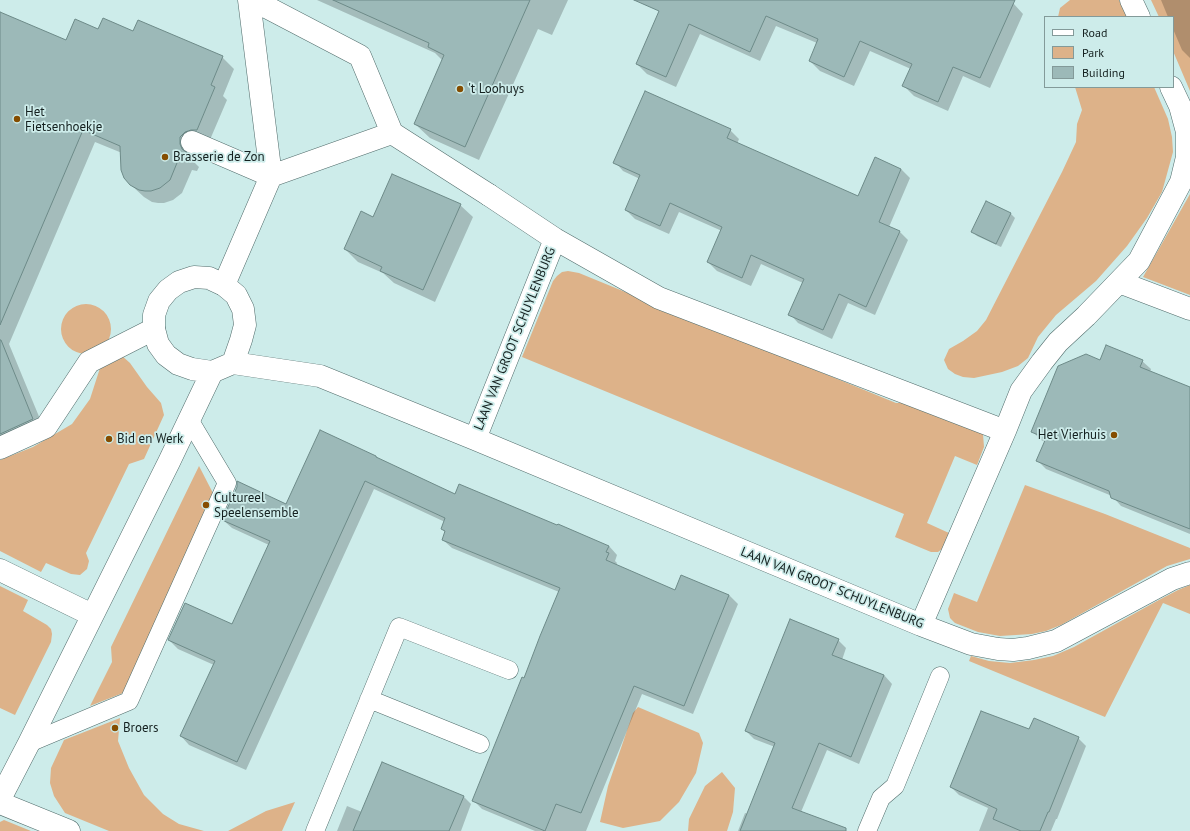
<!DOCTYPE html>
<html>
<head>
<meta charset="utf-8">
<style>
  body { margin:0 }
  #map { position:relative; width:1190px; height:831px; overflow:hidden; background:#cdecea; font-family:"PT Sans",sans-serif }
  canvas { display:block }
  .legend { position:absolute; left:1044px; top:16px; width:130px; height:72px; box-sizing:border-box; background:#cdecea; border:1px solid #839a99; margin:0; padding:5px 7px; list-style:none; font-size:12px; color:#14201f }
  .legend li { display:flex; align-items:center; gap:8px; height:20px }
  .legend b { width:20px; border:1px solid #839a99 }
</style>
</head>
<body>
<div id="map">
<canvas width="1190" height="831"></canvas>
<ul class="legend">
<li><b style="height:5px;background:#fff"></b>Road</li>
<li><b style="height:11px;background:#ddb289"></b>Park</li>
<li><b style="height:11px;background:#9cb9b8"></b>Building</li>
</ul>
</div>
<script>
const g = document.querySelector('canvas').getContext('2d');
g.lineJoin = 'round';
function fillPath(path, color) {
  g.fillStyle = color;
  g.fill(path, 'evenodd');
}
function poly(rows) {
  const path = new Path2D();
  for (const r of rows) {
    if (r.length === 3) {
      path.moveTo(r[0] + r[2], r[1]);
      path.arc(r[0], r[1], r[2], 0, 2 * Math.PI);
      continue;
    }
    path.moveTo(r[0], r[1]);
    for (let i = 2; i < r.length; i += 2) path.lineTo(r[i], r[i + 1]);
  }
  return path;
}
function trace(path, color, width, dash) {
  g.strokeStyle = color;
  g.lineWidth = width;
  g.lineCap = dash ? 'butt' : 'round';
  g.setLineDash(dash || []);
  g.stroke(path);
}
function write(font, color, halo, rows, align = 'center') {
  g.font = font + ' "PT Sans",sans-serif';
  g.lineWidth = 3.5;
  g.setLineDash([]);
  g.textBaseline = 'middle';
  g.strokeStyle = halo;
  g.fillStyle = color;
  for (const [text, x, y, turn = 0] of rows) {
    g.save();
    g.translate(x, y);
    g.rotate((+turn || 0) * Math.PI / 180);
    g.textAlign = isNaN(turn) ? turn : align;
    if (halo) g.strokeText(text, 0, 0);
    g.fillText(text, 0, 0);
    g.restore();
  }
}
const green = poly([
  [1070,0,1119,0,1127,17,1058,17,1060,8],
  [1151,0,1190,0,1190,91,1173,51,1173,17,1159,17],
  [1075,87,1154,87,1168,119,1172,137,1173,152,1162,192,1147,218,1127,246,1096,281,1056,315,1038,337,1028,358,1018,366,1002,372,974,378,963,377,955,374,948,369,944,360,949,349,963,341,977,331,986,320,1062,172,1076,142,1077,124,1082,110],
  [1190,194,1190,295,1143,277],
  [568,271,579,273,896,403,903,403,983,434,984,447,977,465,955,456,927,523,949,533,942,549,938,552,931,552,895,537,904,514,522,357,553,281,557,276,562,272],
  [86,329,25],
  [121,355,130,363,147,387,161,403,164,415,144,459,129,464,86,553,89,561,87,569,80,575,71,574,46,563,41,572,0,551,0,460,33,447,72,424,90,399,100,368],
  [199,466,215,497,123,693,90,706,112,662,111,647],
  [1025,485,1105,514,1190,548,1190,559,1167,566,1061,625,1046,631,1032,634,1000,636,978,632,955,623,950,618,948,609,954,593,977,602],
  [1190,585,1190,614,1163,603,1105,717,969,661,971,656,989,661,1010,663,1034,660,1053,656,1074,647,1157,601,1178,590],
  [0,586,28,600,23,611,47,625,51,629,52,634,51,642,15,715,0,708],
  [638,707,699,733,703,743,696,773,679,802,660,821,623,828,600,822,608,786,633,713],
  [120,718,118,741,129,768,144,795,163,814,179,824,204,831,109,831,65,813,54,796,50,783,51,768,64,740],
  [722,772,735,788,733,812,727,831,688,831,689,819,705,786],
  [295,802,282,831,228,831,266,811],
  [4,820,31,831,0,831,0,822]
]);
const shadow = poly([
  [317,0,568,0,552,35,538,29,479,160,430,138,415,124,443,61,435,53],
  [665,0,1005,0,1013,3,1023,14,990,88,963,76,948,111,914,96,904,86,911,69,870,51,854,86,820,71,810,61,817,43,776,26,760,61,700,34,676,87,647,74,637,64],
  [1161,0,1190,0,1190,58,1182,50,1173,29,1173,17,1168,17],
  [0,13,67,41,99,30,134,32,222,57,234,69,223,96,227,100,209,142,192,150,191,157,193,161,199,167,197,171,192,170,182,193,173,200,164,203,158,203,152,202,144,197,131,185,122,153,95,142,9,344,45,431,0,456],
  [730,130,739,139,737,144,859,197,901,169,910,178,889,227,899,231,908,240,875,315,848,303,832,339,798,323,790,314,803,283,761,264,751,286,717,271,708,262,722,231,679,212,669,234,635,219,626,210,640,179,623,171,615,162],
  [986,203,1011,214,1015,218,1001,247,977,236,973,232],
  [460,205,473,217,435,302,394,283,383,273,358,262,345,249],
  [1100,361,1142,361,1151,369,1150,372,1190,388,1190,534,1121,506,1112,496,1046,469,1038,461,1045,442,1041,440,1032,431],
  [376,456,379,460,456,495,609,546,617,555,615,561,617,563,616,566,675,592,681,576,729,595,738,604,693,714,642,694,586,831,535,831,482,809,474,801,525,679,559,592,452,548,443,540,446,533,442,529,445,522,374,489,246,770,189,745,181,736,214,665,178,649,169,640,232,625,269,545,232,528,223,520,287,505],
  [838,640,846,648,842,660,884,675,892,684,859,764,827,750,801,812,834,831,738,831,745,813,748,814,775,747,754,739,746,731],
  [1030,731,1078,738,1086,746,1057,819,1056,819,1051,831,979,831,988,808,959,795,951,787],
  [463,796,471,804,461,831,337,831,347,806,362,812]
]);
const building = poly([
  [333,0,530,0,465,147,414,124,444,55,428,47,429,43,333,0],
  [634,0,1015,0,980,78,953,67,938,102,902,86,912,64,860,41,844,77,809,61,818,39,766,16,750,52,689,24,666,77,636,64,659,11,634,0],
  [0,12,66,40,75,19,98,29,103,18,133,31,138,20,223,56,211,85,215,87,197,130,191,130,185,132,180,137,180,144,182,149,187,153,184,160,179,158,170,180,160,188,151,191,145,191,139,190,130,185,124,178,121,170,120,146,83,130,0,325,0,12],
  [645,91,731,129,727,138,858,196,875,157,901,169,879,222,900,231,866,307,839,294,823,330,788,315,804,279,751,255,742,278,707,262,722,227,670,203,660,226,625,210,640,175,613,163,645,91],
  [392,174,461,204,423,290,380,271,382,267,344,249,361,211,373,217,392,174],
  [986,201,1011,213,996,244,971,232,986,201],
  [0,340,1,340,33,419,0,434,0,340],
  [1106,345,1143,360,1140,367,1190,387,1190,529,1111,498,1109,491,1036,461,1046,438,1031,432,1058,366,1086,354,1100,360,1106,345],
  [320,430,376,456,376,457,455,494,459,484,557,525,558,524,609,546,606,552,609,553,606,560,675,590,681,575,729,595,684,706,634,686,581,813,556,804,545,831,472,801,522,677,524,678,540,636,560,588,442,540,445,531,441,529,445,518,365,481,237,762,180,736,215,661,168,640,185,603,232,624,270,541,222,520,237,487,237,481,286,504,320,430],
  [790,619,839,639,832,655,884,675,851,757,819,743,792,808,846,828,846,831,740,831,775,743,745,731,790,619],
  [981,711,1029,729,1034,718,1079,737,1049,812,1048,812,1040,831,1021,831,993,819,997,809,950,787,981,711],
  [382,762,464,796,449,831,353,831,382,762]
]);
const service = poly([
  [369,699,480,744],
  [29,743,129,701,227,483,190,421],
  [315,831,399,627,509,670],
  [867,831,881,798,895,786,940,676]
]);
const pedestrian = poly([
  [253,0,360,56,392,133,489,195],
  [192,142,271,176,249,0],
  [224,285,271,176,392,133],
  [0,448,46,427,89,362,154,329]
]);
const minor = poly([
  [1131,0,1139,17],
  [489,195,555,239,659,298,1005,431,921,625],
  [1119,282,1190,309],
  [212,372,192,369,178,364,166,355,158,344,154,329,154,315,159,301,168,290,179,282,194,277,209,278,224,285,236,295,243,309,245,325,241,340,233,363],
  [1005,431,1021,391,1042,362,1058,342,1086,316,1139,261,1181,182,1187,157,1187,132,1180,106,1171,87],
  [475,439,555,239],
  [0,570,92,615],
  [0,799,29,743,169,462,212,372,233,363,320,376,475,439,921,625,971,644,998,649,1013,650,1028,648,1056,641,1172,579,1190,573],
  [0,803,69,831]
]);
const markers = [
  [460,89,4,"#854d00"],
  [17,119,4,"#854d00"],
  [165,157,4,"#854d00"],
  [1114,435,4,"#854d00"],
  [109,439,4,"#854d00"],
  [206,505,4,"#854d00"],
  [115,728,4,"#854d00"]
];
const poiNames = [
  ["'t Loohuys",468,89],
  ["Het",25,112],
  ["Fietsenhoekje",25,127],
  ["Brasserie de Zon",173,157],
  ["Het Vierhuis",1106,435,"right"],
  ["Bid en Werk",117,439],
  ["Cultureel",214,498],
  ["Speelensemble",214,513],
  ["Broers",123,728]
];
const streetNames = [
  ["LAAN VAN GROOT SCHUYLENBURG",515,339,-68],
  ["LAAN VAN GROOT SCHUYLENBURG",832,588,22]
];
fillPath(green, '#ddb289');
fillPath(shadow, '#0003');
fillPath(building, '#9cb9b8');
trace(building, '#6d8a88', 1);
trace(service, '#516c6b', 19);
trace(pedestrian, '#516c6b', 23);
trace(minor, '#516c6b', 23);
trace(service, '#fff', 18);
trace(pedestrian, '#fff', 22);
trace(minor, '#fff', 22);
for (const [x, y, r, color] of markers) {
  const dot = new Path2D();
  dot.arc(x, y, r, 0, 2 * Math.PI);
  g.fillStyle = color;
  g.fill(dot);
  trace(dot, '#cdecea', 1.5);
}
write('13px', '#14201f', '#cdecea', poiNames, 'left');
write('13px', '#14201f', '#cdecea', streetNames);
</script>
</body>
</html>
